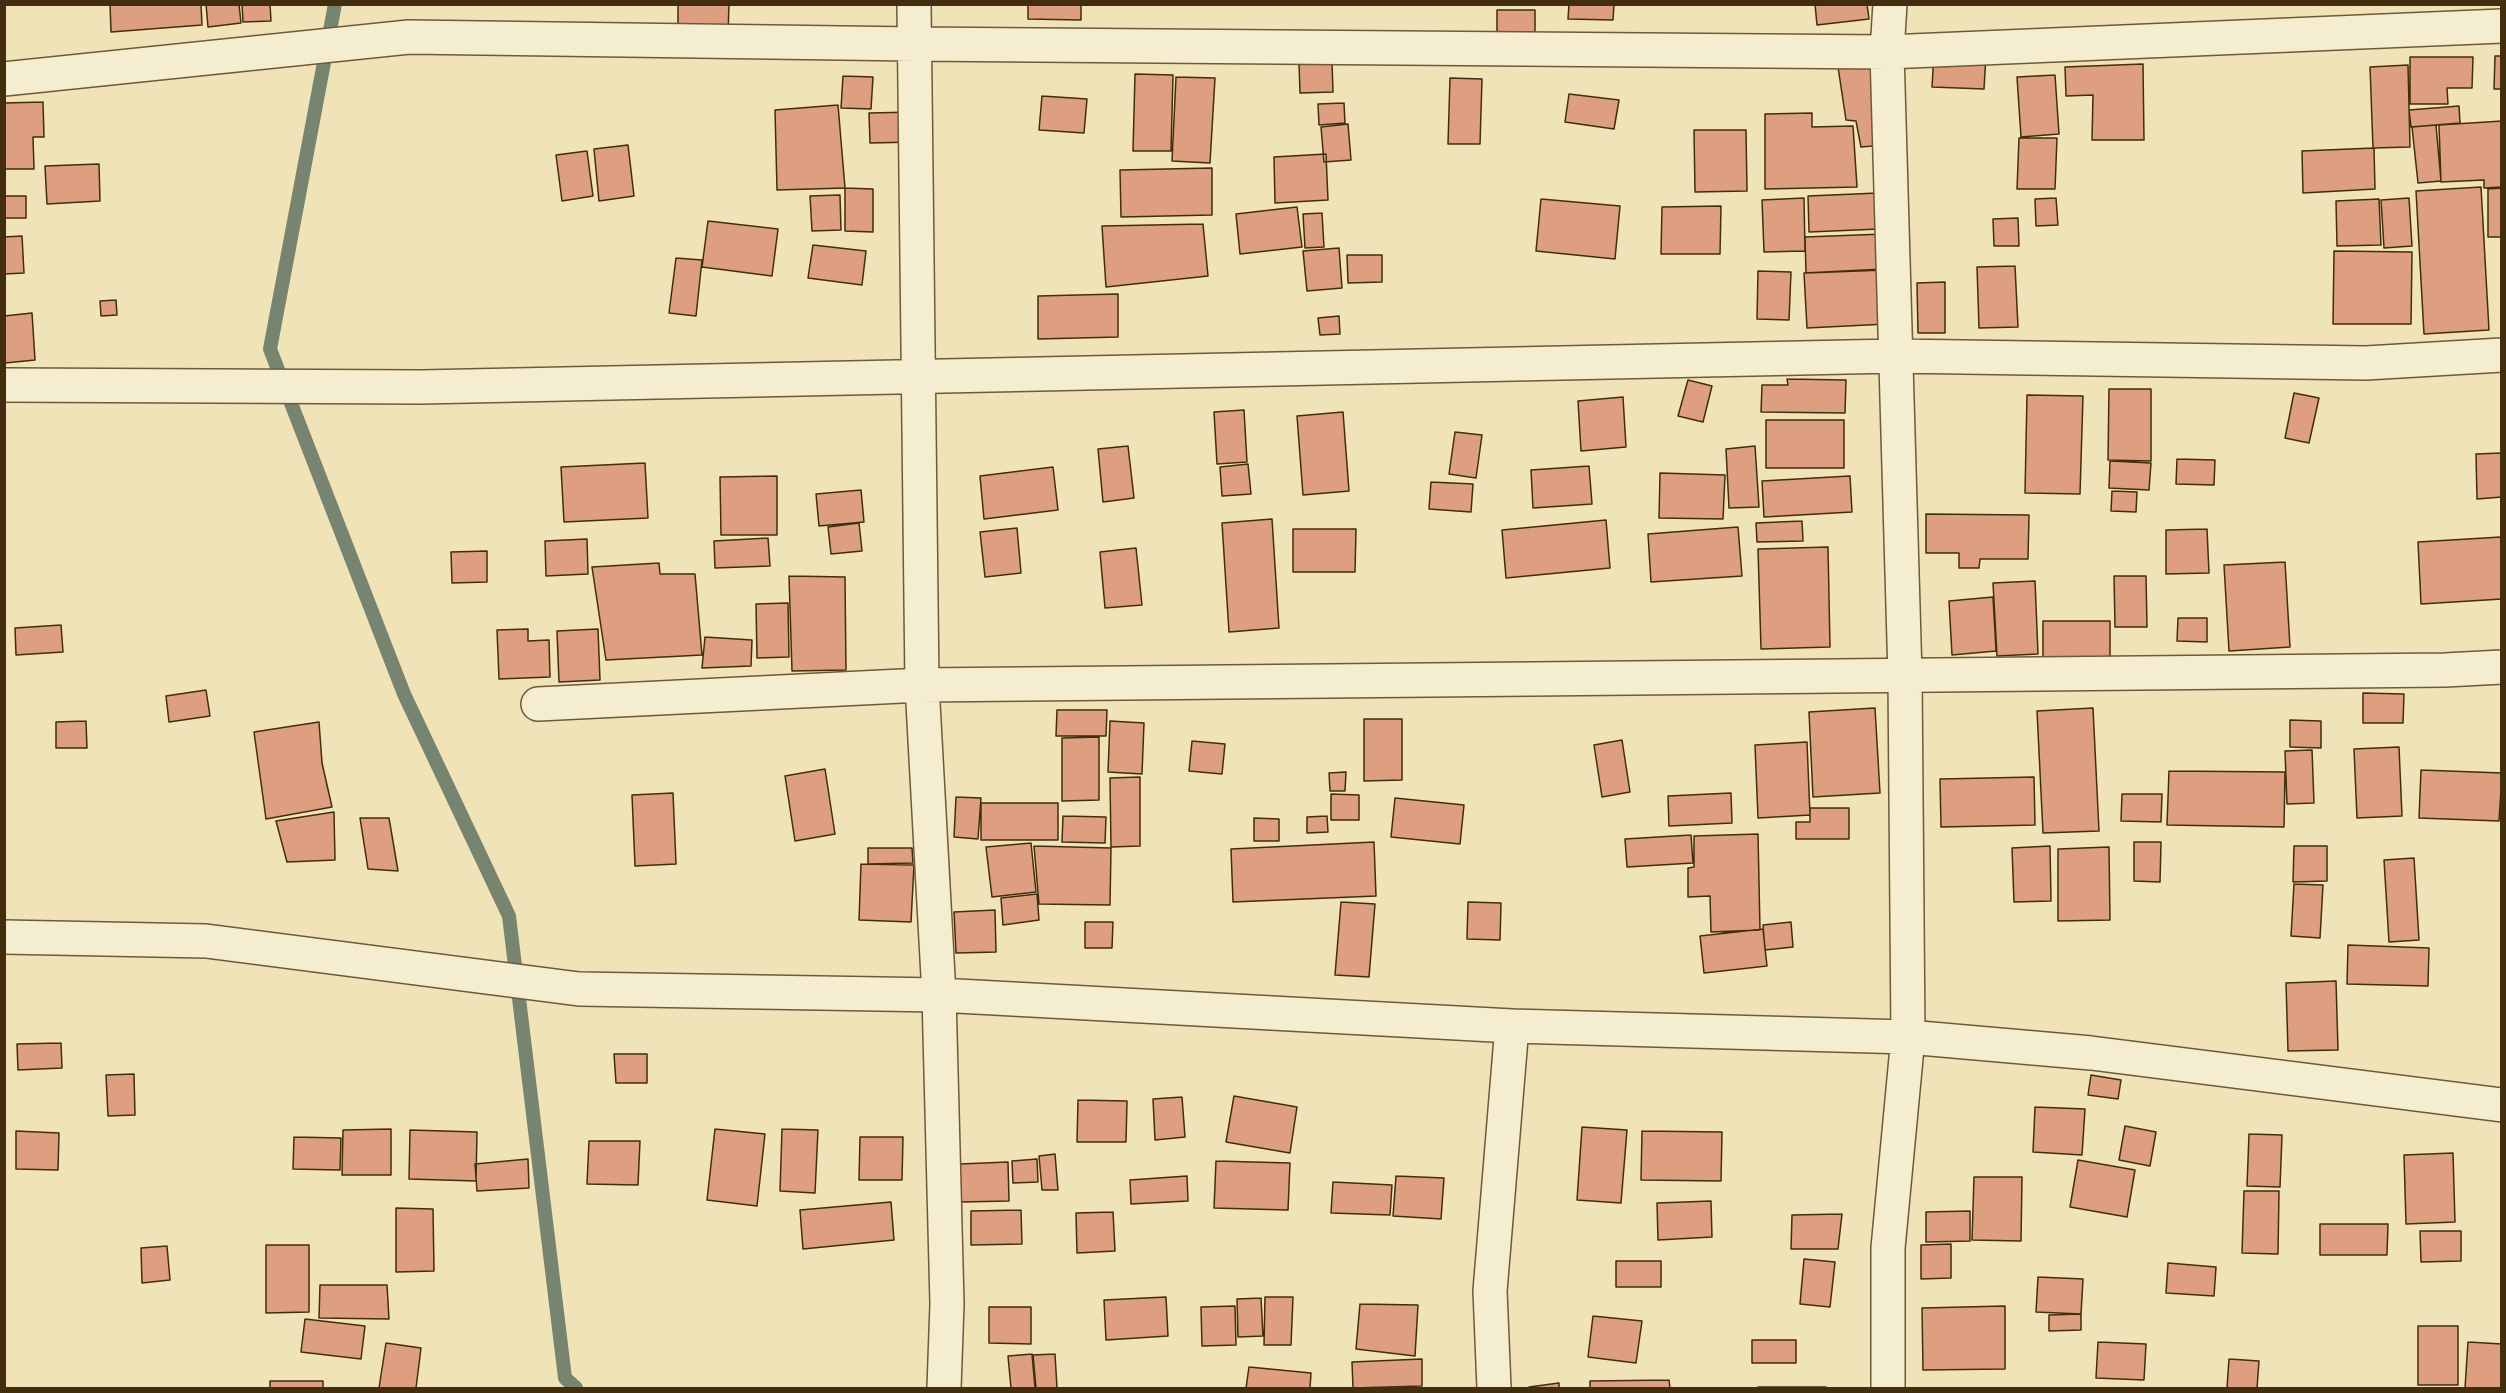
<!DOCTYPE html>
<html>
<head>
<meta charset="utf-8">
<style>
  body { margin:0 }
  #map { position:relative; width:2506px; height:1393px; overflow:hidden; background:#f0e3b7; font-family:"Gentium Book Plus",serif }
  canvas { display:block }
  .frame { position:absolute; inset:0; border:6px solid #422d0e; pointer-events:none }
</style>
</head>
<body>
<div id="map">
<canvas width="2506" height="1393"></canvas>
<div class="frame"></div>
</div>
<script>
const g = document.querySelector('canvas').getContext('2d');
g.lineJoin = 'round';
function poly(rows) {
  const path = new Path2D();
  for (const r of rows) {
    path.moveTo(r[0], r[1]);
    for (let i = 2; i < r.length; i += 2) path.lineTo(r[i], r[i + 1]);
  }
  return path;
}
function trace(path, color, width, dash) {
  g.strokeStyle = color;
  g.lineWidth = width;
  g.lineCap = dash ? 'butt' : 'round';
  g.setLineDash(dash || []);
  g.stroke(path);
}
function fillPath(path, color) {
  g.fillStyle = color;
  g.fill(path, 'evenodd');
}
const stream = poly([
  [335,4,270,349,404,694,509,916,565,1378,576,1388]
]);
const building = poly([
  [110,4,201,4,202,25,111,32,110,4],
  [206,4,239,4,241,23,208,27,206,4],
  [242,4,270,4,271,21,243,22,242,4],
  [678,4,729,4,728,35,678,35,678,4],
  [1028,4,1081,4,1081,20,1028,19,1028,4],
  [1569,4,1614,4,1613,20,1568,19,1569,4],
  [1815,4,1867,4,1869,19,1817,25,1815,4],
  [1497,10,1535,10,1535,32,1497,32,1497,10],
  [1934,52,1986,55,1984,89,1932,87,1934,52],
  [2495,56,2502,56,2502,89,2494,89,2495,56],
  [2410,57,2473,57,2472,88,2447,88,2448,104,2410,104,2410,57],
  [1332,62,1333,92,1300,93,1299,64,1332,62],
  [1880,64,1884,145,1861,147,1856,121,1846,120,1838,67,1880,64],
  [2143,64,2144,140,2092,140,2093,95,2066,96,2065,67,2143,64],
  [2408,65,2410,147,2373,148,2370,67,2408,65],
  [1135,74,1173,75,1171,151,1133,151,1135,74],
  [2055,75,2059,134,2021,137,2017,77,2055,75],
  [843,76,873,77,871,109,841,108,843,76],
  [1176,77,1215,78,1210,163,1172,161,1176,77],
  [1450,78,1482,79,1480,144,1448,144,1450,78],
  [1569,94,1619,100,1614,129,1565,122,1569,94],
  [1042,96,1087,99,1084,133,1039,130,1042,96],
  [43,102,44,137,33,137,34,169,4,169,4,103,43,102],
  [1344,103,1345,123,1319,125,1318,104,1344,103],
  [838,105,845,188,777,190,775,110,838,105],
  [2459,106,2460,123,2411,127,2409,110,2459,106],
  [914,112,915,142,870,143,869,113,914,112],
  [1812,113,1812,127,1853,126,1857,187,1765,189,1765,114,1812,113],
  [2502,121,2502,187,2484,188,2484,180,2441,182,2439,125,2502,121],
  [1348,124,1351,160,1324,162,1321,127,1348,124],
  [2436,125,2441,181,2418,183,2412,127,2436,125],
  [1694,130,1746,130,1747,191,1695,192,1694,130],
  [2019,138,2057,138,2055,189,2017,189,2019,138],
  [628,145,634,196,599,201,594,149,628,145],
  [2374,148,2375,189,2303,193,2302,151,2374,148],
  [587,151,593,196,562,201,556,155,587,151],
  [1326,154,1328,200,1275,203,1274,157,1326,154],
  [99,164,100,201,47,204,45,166,99,164],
  [1212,168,1212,215,1121,217,1120,170,1212,168],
  [2481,187,2489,330,2424,334,2416,191,2481,187],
  [845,188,873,189,873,232,845,231,845,188],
  [2502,188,2502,237,2488,237,2488,189,2502,188],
  [1878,193,1879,229,1809,232,1808,196,1878,193],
  [840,195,841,230,812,231,810,196,840,195],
  [4,196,26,196,26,218,4,218,4,196],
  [1804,198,1805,251,1764,252,1762,200,1804,198],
  [2056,198,2058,225,2036,226,2035,199,2056,198],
  [2409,198,2412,246,2384,248,2381,200,2409,198],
  [1541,199,1620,206,1615,259,1536,251,1541,199],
  [2379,199,2381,245,2337,246,2336,201,2379,199],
  [1721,206,1720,254,1661,254,1662,207,1721,206],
  [1297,207,1302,247,1240,254,1236,214,1297,207],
  [1322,213,1324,247,1305,248,1303,214,1322,213],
  [2018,218,2019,246,1994,246,1993,219,2018,218],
  [708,221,778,229,772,276,702,267,708,221],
  [1203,224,1208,276,1106,287,1102,226,1203,224],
  [1884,234,1885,270,1806,273,1805,237,1884,234],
  [22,236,24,273,4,274,4,237,22,236],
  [813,245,866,251,862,285,808,278,813,245],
  [1339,248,1342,288,1307,291,1303,251,1339,248],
  [2334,251,2412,252,2411,324,2333,324,2334,251],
  [1347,255,1382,255,1382,282,1348,283,1347,255],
  [676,258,702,260,696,316,669,313,676,258],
  [2015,266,2018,327,1979,328,1977,267,2015,266],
  [1884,269,1887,324,1807,328,1804,273,1884,269],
  [1758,271,1791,272,1789,320,1757,319,1758,271],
  [1945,282,1945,333,1918,333,1917,283,1945,282],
  [1118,294,1118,337,1038,339,1038,296,1118,294],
  [116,300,117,315,101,316,100,301,116,300],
  [32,313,35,360,5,363,4,316,32,313],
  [1339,316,1340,334,1320,335,1318,318,1339,316],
  [1787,379,1846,380,1845,413,1761,412,1762,385,1788,385,1787,379],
  [1688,380,1712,386,1703,422,1678,416,1688,380],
  [2109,389,2151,389,2151,461,2108,460,2109,389],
  [2294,393,2319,398,2309,443,2285,438,2294,393],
  [2027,395,2083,396,2080,494,2025,493,2027,395],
  [1623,397,1626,447,1581,451,1578,401,1623,397],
  [1244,410,1247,462,1217,464,1214,412,1244,410],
  [1343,412,1349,491,1303,495,1297,416,1343,412],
  [1766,420,1844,420,1844,468,1766,468,1766,420],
  [1455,432,1482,435,1476,478,1449,474,1455,432],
  [1128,446,1134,498,1103,502,1098,449,1128,446],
  [1755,446,1759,507,1729,508,1726,449,1755,446],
  [2502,453,2502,497,2477,499,2476,454,2502,453],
  [2177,459,2215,460,2214,485,2176,484,2177,459],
  [2110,461,2151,463,2149,490,2109,488,2110,461],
  [645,463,648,518,564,522,561,467,645,463],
  [1248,464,1251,494,1222,496,1220,467,1248,464],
  [1589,466,1592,504,1533,508,1531,470,1589,466],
  [1053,467,1058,510,984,519,980,476,1053,467],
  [1660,473,1725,475,1723,519,1659,518,1660,473],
  [777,476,777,535,721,535,720,477,777,476],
  [1850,476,1852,512,1764,517,1762,481,1850,476],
  [1431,482,1473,484,1471,512,1429,509,1431,482],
  [861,490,864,522,819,526,816,494,861,490],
  [2112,491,2137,492,2136,512,2111,511,2112,491],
  [1926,514,2029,515,2028,559,1980,559,1979,568,1959,568,1959,553,1926,553,1926,514],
  [1272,519,1279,628,1229,632,1222,523,1272,519],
  [1606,520,1610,568,1506,578,1502,530,1606,520],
  [1802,521,1803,541,1757,542,1756,523,1802,521],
  [859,523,862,551,831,554,828,527,859,523],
  [1738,527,1742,576,1651,582,1648,534,1738,527],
  [1017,528,1021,573,985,577,980,532,1017,528],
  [1293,529,1356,529,1355,572,1293,572,1293,529],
  [2207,529,2209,573,2166,574,2166,530,2207,529],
  [2501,537,2502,599,2421,604,2418,542,2501,537],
  [768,538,770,566,715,568,714,541,768,538],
  [587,539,588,574,546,576,545,541,587,539],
  [1828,547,1830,647,1761,649,1758,549,1828,547],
  [1136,548,1142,605,1105,608,1100,552,1136,548],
  [487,551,487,582,452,583,451,552,487,551],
  [2285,562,2290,647,2229,651,2224,565,2285,562],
  [659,563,660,574,695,574,702,655,606,660,592,567,659,563],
  [789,576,845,577,846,670,792,671,789,576],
  [2114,576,2146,576,2147,627,2115,627,2114,576],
  [2035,581,2038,654,1997,656,1993,583,2035,581],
  [1993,597,1996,651,1952,655,1949,601,1993,597],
  [788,603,789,657,757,658,756,604,788,603],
  [2178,618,2207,618,2207,642,2177,641,2178,618],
  [2043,621,2110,621,2110,657,2043,657,2043,621],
  [61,625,63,652,16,655,15,628,61,625],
  [528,629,528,641,549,640,550,677,499,679,497,630,528,629],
  [598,629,600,680,559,682,557,631,598,629],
  [705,637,752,640,751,666,702,668,705,637],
  [206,690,210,716,169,722,166,696,206,690],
  [2363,693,2404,694,2403,723,2363,723,2363,693],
  [1875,708,1880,793,1813,797,1809,712,1875,708],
  [2093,708,2099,831,2043,833,2037,711,2093,708],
  [1057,710,1107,710,1106,736,1056,736,1057,710],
  [1364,719,1402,719,1402,780,1364,781,1364,719],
  [2290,720,2321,721,2321,748,2290,747,2290,720],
  [86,721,87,748,56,748,56,722,86,721],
  [1110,721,1144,723,1142,774,1108,772,1110,721],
  [319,722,322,763,332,807,266,819,254,732,319,722],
  [1099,737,1099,800,1062,801,1062,738,1099,737],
  [1622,740,1630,792,1602,797,1594,745,1622,740],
  [1192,741,1225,744,1222,774,1189,771,1192,741],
  [1807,742,1810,815,1758,818,1755,745,1807,742],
  [2399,747,2402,816,2357,818,2354,749,2399,747],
  [2312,750,2314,803,2287,804,2285,751,2312,750],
  [825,769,835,834,795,841,785,776,825,769],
  [2421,770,2502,773,2499,821,2419,818,2421,770],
  [2169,771,2285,772,2284,827,2167,825,2169,771],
  [1346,772,1345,791,1330,791,1329,773,1346,772],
  [1140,777,1140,846,1111,847,1110,778,1140,777],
  [2034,777,2035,825,1941,827,1940,779,2034,777],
  [673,793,676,864,635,866,632,795,673,793],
  [1731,793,1732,823,1669,826,1668,796,1731,793],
  [1331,794,1359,795,1359,820,1331,820,1331,794],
  [2122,794,2162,794,2161,822,2121,821,2122,794],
  [956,797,981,798,978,839,954,837,956,797],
  [1395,798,1464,805,1460,844,1391,837,1395,798],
  [981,803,1058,803,1058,840,981,840,981,803],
  [1810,808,1849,808,1849,839,1796,839,1796,822,1810,822,1810,808],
  [334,812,335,860,287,862,276,821,334,812],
  [1063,816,1106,817,1105,843,1062,842,1063,816],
  [1327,816,1328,832,1307,833,1307,817,1327,816],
  [360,818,389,818,398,871,368,869,360,818],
  [1254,818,1279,819,1279,841,1254,841,1254,818],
  [1758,834,1760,930,1711,932,1710,896,1688,897,1688,868,1694,867,1694,836,1758,834],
  [1691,835,1693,863,1627,867,1625,839,1691,835],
  [1374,842,1376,896,1233,902,1231,849,1374,842],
  [2134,842,2161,842,2160,882,2134,881,2134,842],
  [1031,843,1036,892,992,897,986,847,1031,843],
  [1034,846,1111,848,1110,905,1039,904,1034,846],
  [2050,846,2051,901,2014,902,2012,848,2050,846],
  [2294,846,2327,846,2327,881,2293,882,2294,846],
  [2109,847,2110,920,2058,921,2058,849,2109,847],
  [868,848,912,848,913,863,868,864,868,848],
  [2414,858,2419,940,2389,942,2384,860,2414,858],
  [861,864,914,865,911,922,859,920,861,864],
  [2294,884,2323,885,2320,938,2291,936,2294,884],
  [1037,894,1039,920,1003,925,1001,898,1037,894],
  [1341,902,1375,904,1369,977,1335,975,1341,902],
  [1468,902,1501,903,1500,940,1467,939,1468,902],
  [995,910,996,952,956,953,954,912,995,910],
  [1085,922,1113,922,1112,948,1085,948,1085,922],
  [1791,922,1793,947,1765,950,1763,925,1791,922],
  [1763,929,1767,966,1704,973,1700,936,1763,929],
  [2348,945,2429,948,2428,986,2347,984,2348,945],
  [2336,981,2338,1050,2288,1051,2286,983,2336,981],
  [61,1043,62,1068,18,1070,17,1044,61,1043],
  [614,1054,647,1054,647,1083,616,1083,614,1054],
  [134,1074,135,1115,108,1116,106,1075,134,1074],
  [2091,1075,2121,1080,2118,1099,2088,1095,2091,1075],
  [1234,1096,1297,1107,1290,1153,1226,1142,1234,1096],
  [1182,1097,1185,1137,1155,1140,1153,1099,1182,1097],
  [1078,1100,1127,1101,1126,1142,1077,1142,1078,1100],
  [2035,1107,2085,1109,2082,1155,2033,1152,2035,1107],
  [2125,1126,2156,1132,2150,1166,2119,1160,2125,1126],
  [1582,1127,1627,1130,1621,1203,1577,1200,1582,1127],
  [391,1129,391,1175,342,1175,343,1130,391,1129],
  [715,1129,765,1134,757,1206,707,1200,715,1129],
  [782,1129,818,1130,815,1193,780,1191,782,1129],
  [410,1130,477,1132,476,1181,409,1179,410,1130],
  [16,1131,59,1133,58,1170,16,1169,16,1131],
  [1642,1131,1722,1132,1721,1181,1641,1180,1642,1131],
  [2249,1134,2282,1135,2280,1187,2247,1186,2249,1134],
  [294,1137,341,1138,340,1170,293,1169,294,1137],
  [860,1137,903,1137,902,1180,859,1180,860,1137],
  [589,1141,640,1141,638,1185,587,1184,589,1141],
  [2453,1153,2455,1222,2406,1224,2404,1155,2453,1153],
  [1055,1154,1058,1190,1042,1190,1039,1156,1055,1154],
  [528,1159,529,1188,477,1191,475,1164,528,1159],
  [1037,1159,1038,1182,1013,1183,1012,1161,1037,1159],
  [2078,1160,2135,1170,2127,1217,2070,1207,2078,1160],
  [1216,1161,1290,1163,1288,1210,1214,1208,1216,1161],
  [1008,1162,1009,1201,961,1202,960,1164,1008,1162],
  [1187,1176,1188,1201,1131,1204,1130,1180,1187,1176],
  [1396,1176,1444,1178,1441,1219,1393,1216,1396,1176],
  [1974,1177,2022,1177,2021,1241,1972,1240,1974,1177],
  [1333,1182,1392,1185,1390,1215,1331,1213,1333,1182],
  [2244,1191,2279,1191,2278,1254,2242,1253,2244,1191],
  [1711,1201,1712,1237,1658,1240,1657,1203,1711,1201],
  [891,1202,894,1240,803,1249,800,1210,891,1202],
  [396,1208,433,1209,434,1271,396,1272,396,1208],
  [1021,1210,1022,1244,971,1245,971,1211,1021,1210],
  [1970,1211,1970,1241,1926,1242,1926,1212,1970,1211],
  [1113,1212,1115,1251,1077,1253,1076,1213,1113,1212],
  [1842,1214,1838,1249,1791,1249,1792,1215,1842,1214],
  [2320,1224,2388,1224,2387,1255,2320,1255,2320,1224],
  [2420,1231,2461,1231,2461,1261,2421,1262,2420,1231],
  [1951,1244,1951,1278,1921,1279,1921,1245,1951,1244],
  [266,1245,309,1245,309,1312,266,1313,266,1245],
  [167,1246,170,1280,142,1283,141,1248,167,1246],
  [1804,1259,1835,1262,1830,1307,1800,1304,1804,1259],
  [1616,1261,1661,1261,1661,1287,1616,1287,1616,1261],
  [2168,1263,2216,1267,2214,1296,2166,1293,2168,1263],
  [2038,1277,2083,1279,2081,1314,2036,1312,2038,1277],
  [320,1285,387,1285,389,1319,319,1318,320,1285],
  [1166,1297,1168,1336,1106,1340,1104,1300,1166,1297],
  [1265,1297,1293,1297,1291,1345,1264,1345,1265,1297],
  [1261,1298,1263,1336,1238,1337,1237,1299,1261,1298],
  [1360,1304,1418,1305,1415,1356,1356,1349,1360,1304],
  [1235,1306,1236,1345,1202,1346,1201,1307,1235,1306],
  [2005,1306,2005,1369,1923,1370,1922,1308,2005,1306],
  [989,1307,1031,1307,1031,1344,989,1343,989,1307],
  [2081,1314,2081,1330,2049,1331,2049,1315,2081,1314],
  [1593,1316,1642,1321,1636,1363,1588,1357,1593,1316],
  [305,1319,365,1326,361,1359,301,1352,305,1319],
  [2418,1326,2458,1326,2458,1385,2418,1385,2418,1326],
  [1752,1340,1796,1340,1796,1363,1752,1363,1752,1340],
  [2098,1342,2146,1344,2144,1380,2096,1378,2098,1342],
  [2468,1342,2502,1344,2502,1388,2465,1388,2468,1342],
  [386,1343,421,1348,416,1388,379,1388,386,1343],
  [1032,1354,1035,1388,1011,1388,1008,1356,1032,1354],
  [1055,1354,1057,1388,1036,1388,1033,1355,1055,1354],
  [1422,1359,1422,1386,1353,1388,1352,1362,1422,1359],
  [2229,1359,2259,1361,2257,1388,2227,1388,2229,1359],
  [1249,1367,1311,1373,1310,1388,1246,1388,1249,1367],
  [1669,1380,1670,1388,1590,1388,1590,1381,1669,1380],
  [270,1381,323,1381,323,1388,270,1388,270,1381],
  [1559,1383,1559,1388,1530,1388,1529,1387,1559,1383],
  [1758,1387,1826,1387,1826,1388,1758,1388,1758,1387]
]);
const street = poly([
  [914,4,922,685,939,995,947,1304,944,1388],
  [4,79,409,37,914,44,1887,52,2502,26],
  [4,385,421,387,1895,356,2366,363,2502,355],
  [538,704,922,685,2445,670,2502,667],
  [4,937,206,941,579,989,939,995,1512,1026,1908,1037,2091,1053,2502,1105],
  [1494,1388,1490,1291,1512,1026],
  [1888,1388,1888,1248,1908,1037,1905,676,1887,52,1890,4]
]);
trace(stream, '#778470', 14);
fillPath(building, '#dd9f7f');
trace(building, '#422d0e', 1.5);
trace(street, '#6e5a38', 36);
trace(street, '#f5edd0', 33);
</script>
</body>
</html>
